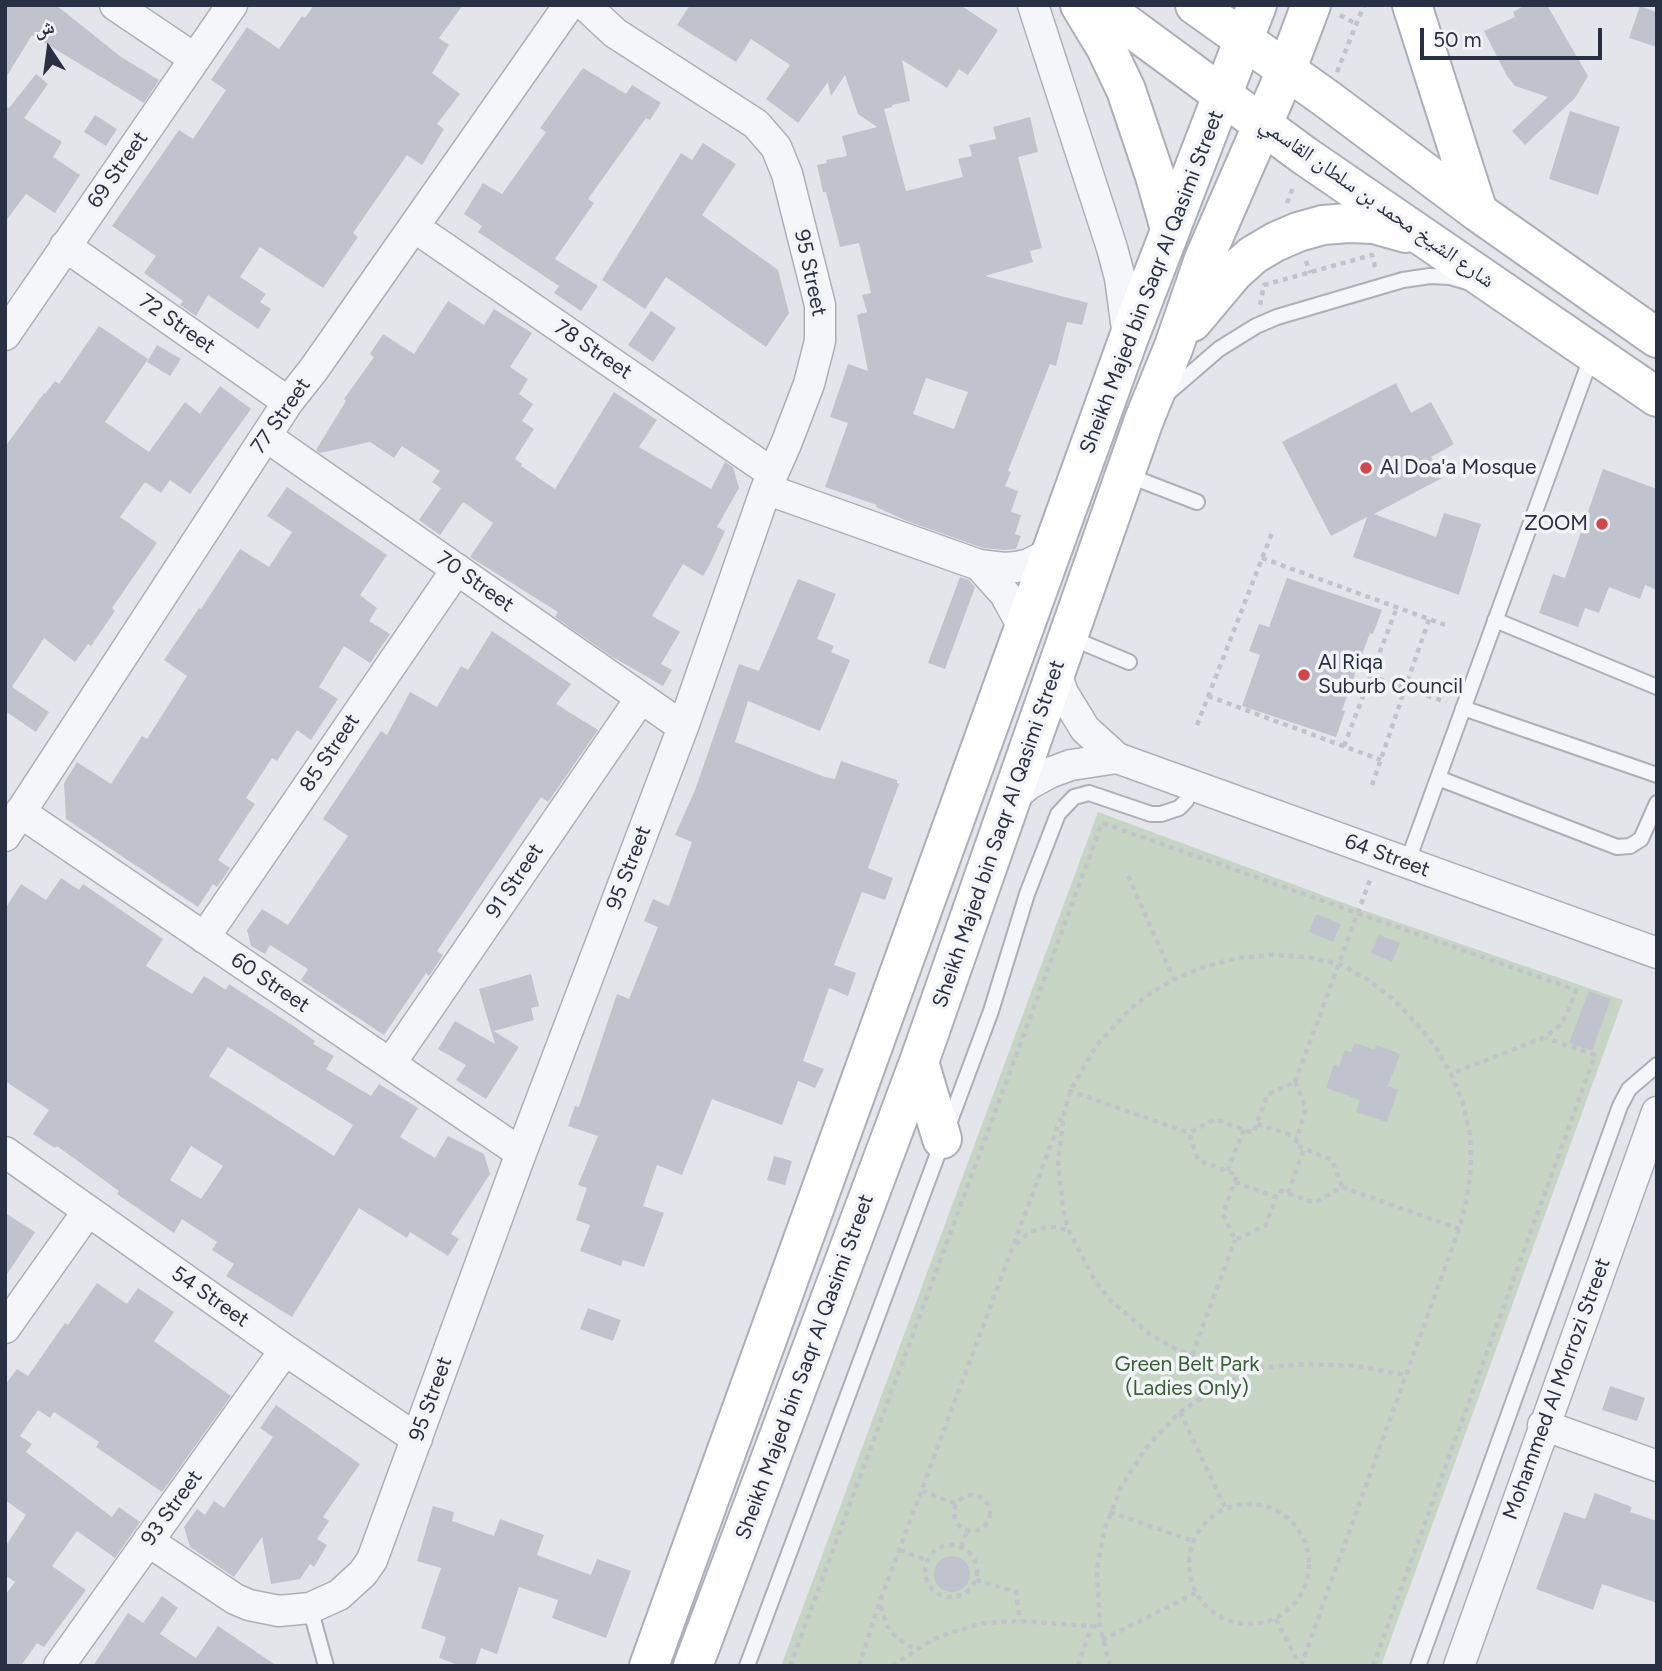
<!DOCTYPE html>
<html>
<head>
<meta charset="utf-8">
<style>
  body { margin:0 }
  #map { position:relative; width:1662px; height:1671px; overflow:hidden; background:#e3e5eb; font-family:Figtree,"Noto Naskh Arabic",sans-serif }
  canvas { display:block }
  .frame { position:absolute; inset:0; border:7px solid #2a3043; pointer-events:none }
  .north { position:absolute; left:14px; top:14px; width:70px; height:70px; -webkit-text-stroke:5px #f2f4f8; paint-order:stroke; rotate:347deg; font-size:19px; font-weight:700; line-height:28px; text-align:center; color:#2a3043 }
  .north::after { content:''; display:block; margin:auto; width:24px; height:32px; background:#2a3043; clip-path:polygon(50% 0,100% 100%,50% 72%,0 100%) }
  .scale { position:absolute; left:1420px; top:28px; width:182px; height:32px; box-sizing:border-box; border:4px solid #2a3043; border-top:0; padding-left:9px; font-size:21px; line-height:24px; white-space:nowrap; color:#2a3043; -webkit-text-stroke:5px #f2f4f8; paint-order:stroke }
</style>
</head>
<body>
<div id="map">
<canvas width="1662" height="1671"></canvas>
<div class="frame"></div>
<div class="north">ش</div>
<div class="scale">50 m</div>
</div>
<script>
const g = document.querySelector('canvas').getContext('2d');
g.lineJoin = 'round';
function fillPath(path, color) {
  g.fillStyle = color;
  g.fill(path, 'evenodd');
}
function poly(rows) {
  const path = new Path2D();
  for (const r of rows) {
    if (r.length === 3) {
      path.moveTo(r[0] + r[2], r[1]);
      path.arc(r[0], r[1], r[2], 0, 2 * Math.PI);
      continue;
    }
    path.moveTo(r[0], r[1]);
    for (let i = 2; i < r.length; i += 2) path.lineTo(r[i], r[i + 1]);
  }
  return path;
}
function trace(path, color, width, dash) {
  g.strokeStyle = color;
  g.lineWidth = width;
  g.lineCap = dash ? 'butt' : 'round';
  g.setLineDash(dash || []);
  g.stroke(path);
}
function write(font, color, halo, rows, align = 'center') {
  g.font = font + ' Figtree,"Noto Naskh Arabic",sans-serif';
  g.lineWidth = 7;
  g.setLineDash([]);
  g.textBaseline = 'middle';
  g.strokeStyle = halo;
  g.fillStyle = color;
  for (const [text, x, y, turn = 0] of rows) {
    g.save();
    g.translate(x, y);
    g.rotate((+turn || 0) * Math.PI / 180);
    g.textAlign = isNaN(turn) ? turn : align;
    if (halo) g.strokeText(text, 0, 0);
    g.fillText(text, 0, 0);
    g.restore();
  }
}
const green = poly([
  [1098,812,1360,909,1623,1000,1381,1666,781,1666]
]);
const building = poly([
  [5,5,56,5,121,57,159,80,144,103,32,35,5,79],
  [314,5,463,5,439,38,449,45,432,73,460,94,437,124,444,129,422,165,407,155,353,233,358,237,323,288,260,247,240,277,266,294,260,302,271,309,258,329,208,295,196,316,180,305,183,301,144,273,156,256,112,226,179,130,193,139,226,90,211,80,247,27,279,49,302,16,305,18],
  [690,5,960,5,998,30,968,75,959,69,947,88,902,60,910,101,892,105,892,107,884,109,906,191,963,177,958,159,972,156,969,145,996,139,993,127,1030,117,1038,152,1018,157,1042,248,1030,251,1033,262,985,276,1088,303,1082,325,1067,322,1056,366,1050,364,1008,471,1011,472,1005,486,1018,491,1011,512,1021,515,1015,534,1021,536,1016,549,1004,550,983,548,907,521,876,507,877,505,825,487,848,423,830,417,848,364,868,371,857,315,867,312,862,295,871,293,859,243,840,247,826,192,823,192,817,165,827,163,826,160,847,156,842,136,877,127,858,114,845,75,831,96,828,82,798,123,766,99,790,65,751,39,736,62,677,25],
  [926,378,968,392,954,429,913,414],
  [1525,5,1547,5,1588,76,1575,98,1525,145,1512,131,1548,97,1515,86,1507,76,1484,31,1515,17,1513,12],
  [1640,6,1657,12,1657,47,1629,38],
  [583,68,626,94,632,85,661,103,650,120,646,118,588,199,594,203,555,259,598,286,581,311,554,293,559,286,478,232,482,226,464,214,483,183,502,194,546,132,540,128],
  [36,74,48,84,24,118,62,142,53,157,80,175,55,213,26,194,5,222,5,106,9,108],
  [1570,111,1620,127,1598,195,1549,179],
  [95,115,117,129,106,146,84,132],
  [703,143,736,164,702,215,778,270,789,313,766,347,666,277,645,309,602,280,681,153,692,160],
  [448,301,484,325,494,309,532,333,510,367,528,379,519,394,533,404,522,421,534,429,515,459,522,464,521,466,555,489,614,392,657,420,639,447,711,489,725,462,733,467,739,488,717,527,725,531,710,564,703,576,683,564,652,616,680,632,661,664,672,670,663,686,611,656,555,617,558,612,470,557,493,523,463,502,440,535,419,520,441,488,432,482,440,471,402,446,394,458,370,442,320,453,316,450,346,401,344,399,374,357,370,354,383,334,414,354],
  [651,311,676,328,653,362,628,345],
  [99,326,148,359,105,422,149,452,185,402,200,414,220,386,251,409,190,494,170,480,161,493,145,482,120,517,157,543,112,608,115,611,91,646,88,644,75,662,44,638,12,687,49,712,36,732,5,711,5,447,44,393,45,394,55,381,59,384],
  [157,345,181,359,170,376,147,362],
  [1396,383,1411,413,1431,402,1454,444,1431,457,1442,478,1374,514,1436,537,1444,513,1481,524,1459,595,1353,557,1367,517,1331,536,1282,442],
  [1603,469,1657,489,1657,590,1645,585,1640,599,1609,587,1599,613,1585,608,1578,627,1539,613,1553,574,1565,578],
  [287,487,387,555,360,595,377,608,369,621,390,634,370,663,344,646,319,687,338,699,311,740,297,730,277,761,272,758,246,798,255,804,218,860,230,868,217,887,213,884,198,907,66,819,64,783,77,762,111,784,142,736,147,739,187,676,164,660,199,608,201,609,240,549,269,567,292,532,267,516],
  [960,577,969,580,975,587,945,669,928,663],
  [1287,578,1382,610,1373,634,1370,633,1342,710,1345,711,1336,737,1242,706,1260,655,1249,651,1259,624,1269,627],
  [798,579,836,594,817,639,834,646,831,652,850,660,820,731,748,701,735,742,825,777,835,779,841,761,897,780,897,783,899,784,868,868,893,878,885,900,862,892,834,965,856,973,848,996,829,988,803,1061,824,1069,815,1088,798,1081,782,1125,712,1099,682,1175,657,1165,643,1206,664,1213,644,1267,623,1260,621,1266,580,1251,590,1225,576,1220,587,1188,578,1185,598,1136,568,1126,575,1106,579,1107,617,994,629,999,658,927,644,921,653,899,669,906,692,842,675,835,695,790,739,664,759,671],
  [492,631,571,684,556,704,598,730,548,802,541,797,437,951,443,955,429,976,426,973,384,1035,301,980,308,969,270,945,265,954,251,946,247,930,262,909,288,925,348,836,323,819,381,731,387,735,410,692,437,707,461,666,468,670],
  [61,878,79,890,83,884,163,939,146,966,192,994,204,976,226,990,229,984,295,1027,315,1041,313,1044,334,1056,326,1069,371,1096,379,1084,418,1108,400,1137,435,1158,448,1136,484,1154,490,1174,451,1234,459,1239,448,1256,410,1232,407,1238,359,1208,292,1317,226,1276,234,1264,212,1250,217,1242,182,1219,174,1233,117,1194,119,1191,57,1146,55,1148,33,1134,49,1110,5,1081,5,909,21,884,46,900],
  [228,1047,353,1125,334,1156,209,1076],
  [191,1146,223,1166,201,1199,170,1180],
  [1316,914,1341,924,1333,942,1309,932],
  [1379,935,1400,943,1392,962,1371,953],
  [531,974,539,1006,531,1008,534,1020,494,1031,519,1047,486,1099,456,1080,466,1065,438,1049,455,1021,495,1044,479,989],
  [1589,991,1611,999,1592,1051,1569,1043],
  [1355,1043,1375,1050,1376,1045,1400,1054,1388,1086,1398,1090,1387,1122,1356,1112,1360,1100,1326,1088,1334,1065,1339,1067,1345,1050,1351,1052],
  [774,1156,792,1161,785,1185,767,1180],
  [5,1213,35,1232,5,1277],
  [97,1283,127,1304,138,1288,174,1312,154,1341,231,1396,162,1492,96,1447,99,1442,54,1412,50,1418,38,1410,20,1436,32,1444,26,1452,112,1517,119,1507,140,1522,115,1558,77,1531,52,1566,86,1590,44,1647,37,1643,21,1666,5,1666,5,1595,15,1582,5,1575,5,1547,26,1515,5,1500,5,1385,17,1369,28,1376,65,1323,68,1325],
  [588,1308,621,1320,613,1341,580,1329],
  [1610,1386,1645,1398,1637,1421,1602,1410],
  [276,1405,360,1464,323,1517,329,1521,317,1539,327,1545,314,1567,310,1564,300,1579,271,1584,262,1537,234,1577,190,1547,184,1527,197,1509,205,1515,214,1501,224,1508,273,1437,260,1428],
  [1595,1493,1632,1507,1630,1512,1657,1521,1657,1603,1602,1584,1593,1610,1536,1589,1564,1512,1585,1519],
  [433,1506,454,1512,452,1521,494,1536,500,1519,544,1535,537,1555,591,1575,597,1559,631,1571,606,1638,552,1618,558,1600,519,1587,497,1654,481,1648,475,1666,461,1666,439,1658,446,1637,421,1628,441,1568,417,1561],
  [952,1574,18],
  [162,1596,178,1608,160,1634,196,1658,218,1626,277,1666,93,1666,128,1613,143,1623]
]);
const path = poly([
  [1340,15,1356,24],
  [1337,72,1364,5],
  [1287,203,1294,185],
  [1306,261,1310,273],
  [1260,305,1264,285,1372,255,1376,271],
  [1262,558,1448,626],
  [1370,676,1446,702],
  [1208,696,1381,760],
  [1197,725,1272,533],
  [1344,746,1397,607],
  [1372,785,1429,619],
  [1128,876,1174,979],
  [1295,1082,1306,1108,1295,1145,1332,1160,1342,1187,1314,1203,1279,1190,1265,1226,1235,1240,1223,1214,1237,1175,1198,1160,1189,1133,1215,1119,1253,1133,1268,1094,1295,1082],
  [1295,1082,1371,877],
  [1070,1093,1070,1091,1189,1133],
  [1257,1124,1297,1137],
  [1227,1171,1244,1130],
  [1235,1182,1276,1197],
  [1342,1187,1459,1229],
  [1288,1193,1304,1149],
  [1016,1244,1030,1232,1043,1228,1056,1227,1069,1231],
  [1192,1355,1235,1240],
  [1204,1360,1209,1393],
  [1180,1412,1226,1509],
  [922,1491,956,1504],
  [972,1513,18],
  [1249,1564,60],
  [1110,1512,1193,1541],
  [951,1571,26],
  [961,1547,967,1531],
  [900,1550,926,1560],
  [976,1580,1016,1592,1020,1621],
  [881,1606,886,1624,892,1633,907,1645,916,1649],
  [1276,1619,1300,1666],
  [1102,1640,1195,1593],
  [790,1666,1102,823,1576,990,1567,1014,1560,1025,1545,1037,1451,1074],
  [859,1666,880,1601,1061,1118],
  [892,1666,932,1640,949,1633,984,1623,1020,1621,1100,1627],
  [1078,1666,1092,1625],
  [1110,1666,1100,1627,1097,1569,1104,1531,1120,1489,1146,1448,1180,1412,1209,1393,1255,1369],
  [1301,1666,1328,1590,1401,1389,1406,1375,1459,1229,1467,1198,1471,1166,1470,1134,1463,1103,1451,1074,1435,1046,1415,1022,1393,999,1368,980,1340,964,1307,957,1273,955,1239,958,1206,966,1174,979,1152,992,1131,1008,1096,1046,1070,1091,1064,1114,1058,1162,1063,1209,1069,1231,1094,1279,1110,1300,1151,1335,1174,1348,1204,1360,1237,1367,1257,1368,1306,1364,1357,1366,1406,1375],
  [1373,1666,1595,1055,1546,1038]
]);
const lane = poly([
  [1168,393,1219,349,1256,326,1277,317,1403,280,1430,276,1450,277,1467,282],
  [1127,475,1197,502],
  [1495,620,1657,687],
  [1069,637,1129,662],
  [1463,708,1657,775],
  [1438,778,1617,847,1630,846,1641,839,1657,803],
  [1407,863,1592,355],
  [310,1608,326,1666],
  [747,1666,991,1011,1027,894,1058,814,1074,797,1089,793,1151,814,1161,814,1179,808,1186,801,1192,786],
  [1418,1666,1620,1106,1629,1089,1657,1065]
]);
const street = poly([
  [115,5,195,59],
  [1033,5,1112,248,1120,278,1128,337],
  [414,227,772,473],
  [65,246,288,402],
  [5,335,232,5],
  [267,437,683,727],
  [766,489,979,565,1004,568,1016,567,1029,564,1051,553],
  [979,565,1005,594,1024,629],
  [1056,673,1063,693,1085,729,1117,758,1657,953],
  [1011,799,1029,784,1049,773,1071,765,1117,758],
  [20,812,521,1153],
  [5,836,288,402,314,369,569,5],
  [204,938,457,569],
  [390,1064,641,698],
  [5,1152,285,1350,417,1439],
  [5,1328,88,1211],
  [1543,1425,1657,1466],
  [148,1541,235,1599,249,1605,279,1611,310,1608,339,1595,363,1573,372,1560,521,1153,683,727,766,489,786,444,809,384,820,341,820,305,787,174,776,147,756,124,615,33,585,5],
  [59,1666,285,1350],
  [1459,1666,1657,1112]
]);
const secondary = poly([
  [1080,5,1106,48,1126,90,1155,176,1170,229],
  [1100,5,1305,156,1657,397],
  [1195,5,1327,99,1478,212,1657,338],
  [1412,5,1478,212],
  [1192,322,1234,272,1253,255,1275,242,1298,232,1323,225,1349,223,1374,224,1406,233],
  [919,1062,942,1139],
  [649,1666,1128,340,1257,5],
  [693,1666,919,1062,1144,420,1174,346,1204,259,1286,71,1311,5]
]);
const markers = [
  [1366,468,7,"#cf484c"],
  [1602,524,7,"#cf484c"],
  [1304,675,7,"#cf484c"]
];
const streetNames = [
  ["69 Street",118,170,-55],
  ["شارع الشيخ محمد بن سلطان القاسمي",1377,203,35],
  ["95 Street",810,273,78],
  ["Sheikh Majed bin Saqr Al Qasimi Street",1152,282,-69],
  ["72 Street",177,324,35],
  ["78 Street",593,350,34],
  ["77 Street",281,416,-55],
  ["70 Street",475,582,35],
  ["85 Street",330,753,-56],
  ["Sheikh Majed bin Saqr Al Qasimi Street",999,834,-71],
  ["64 Street",1387,856,20],
  ["95 Street",629,868,-69],
  ["91 Street",515,881,-56],
  ["60 Street",270,983,34],
  ["54 Street",210,1297,35],
  ["Sheikh Majed bin Saqr Al Qasimi Street",805,1367,-70],
  ["Mohammed Al Morrozi Street",1557,1389,-70],
  ["95 Street",431,1399,-70],
  ["93 Street",172,1508,-54]
];
const poiNames = [
  ["Al Doa'a Mosque",1380,468],
  ["ZOOM",1588,524,"right"],
  ["Al Riqa",1318,663],
  ["Suburb Council",1318,687]
];
const parkNames = [
  ["Green Belt Park",1187,1365],
  ["(Ladies Only)",1187,1389]
];
fillPath(green, '#c6d5c4');
fillPath(building, '#c0c3ce');
trace(lane, '#acafb9', 18);
trace(street, '#acafb9', 33);
trace(secondary, '#acafb9', 42);
trace(path, '#c0c3ca', 4.5, [5, 5]);
trace(lane, '#f5f6f9', 14);
trace(street, '#f5f6f9', 30);
trace(secondary, '#fff', 38);
for (const [x, y, r, color] of markers) {
  const dot = new Path2D();
  dot.arc(x, y, r, 0, 2 * Math.PI);
  g.fillStyle = color;
  g.fill(dot);
  trace(dot, '#f2f4f8', 2.5);
}
write('21px', '#2a3043', '#f2f4f8', streetNames);
write('21px', '#2a3043', '#f2f4f8', poiNames, 'left');
write('21px', '#3a5f37', '#f2f4f8', parkNames);
</script>
</body>
</html>
